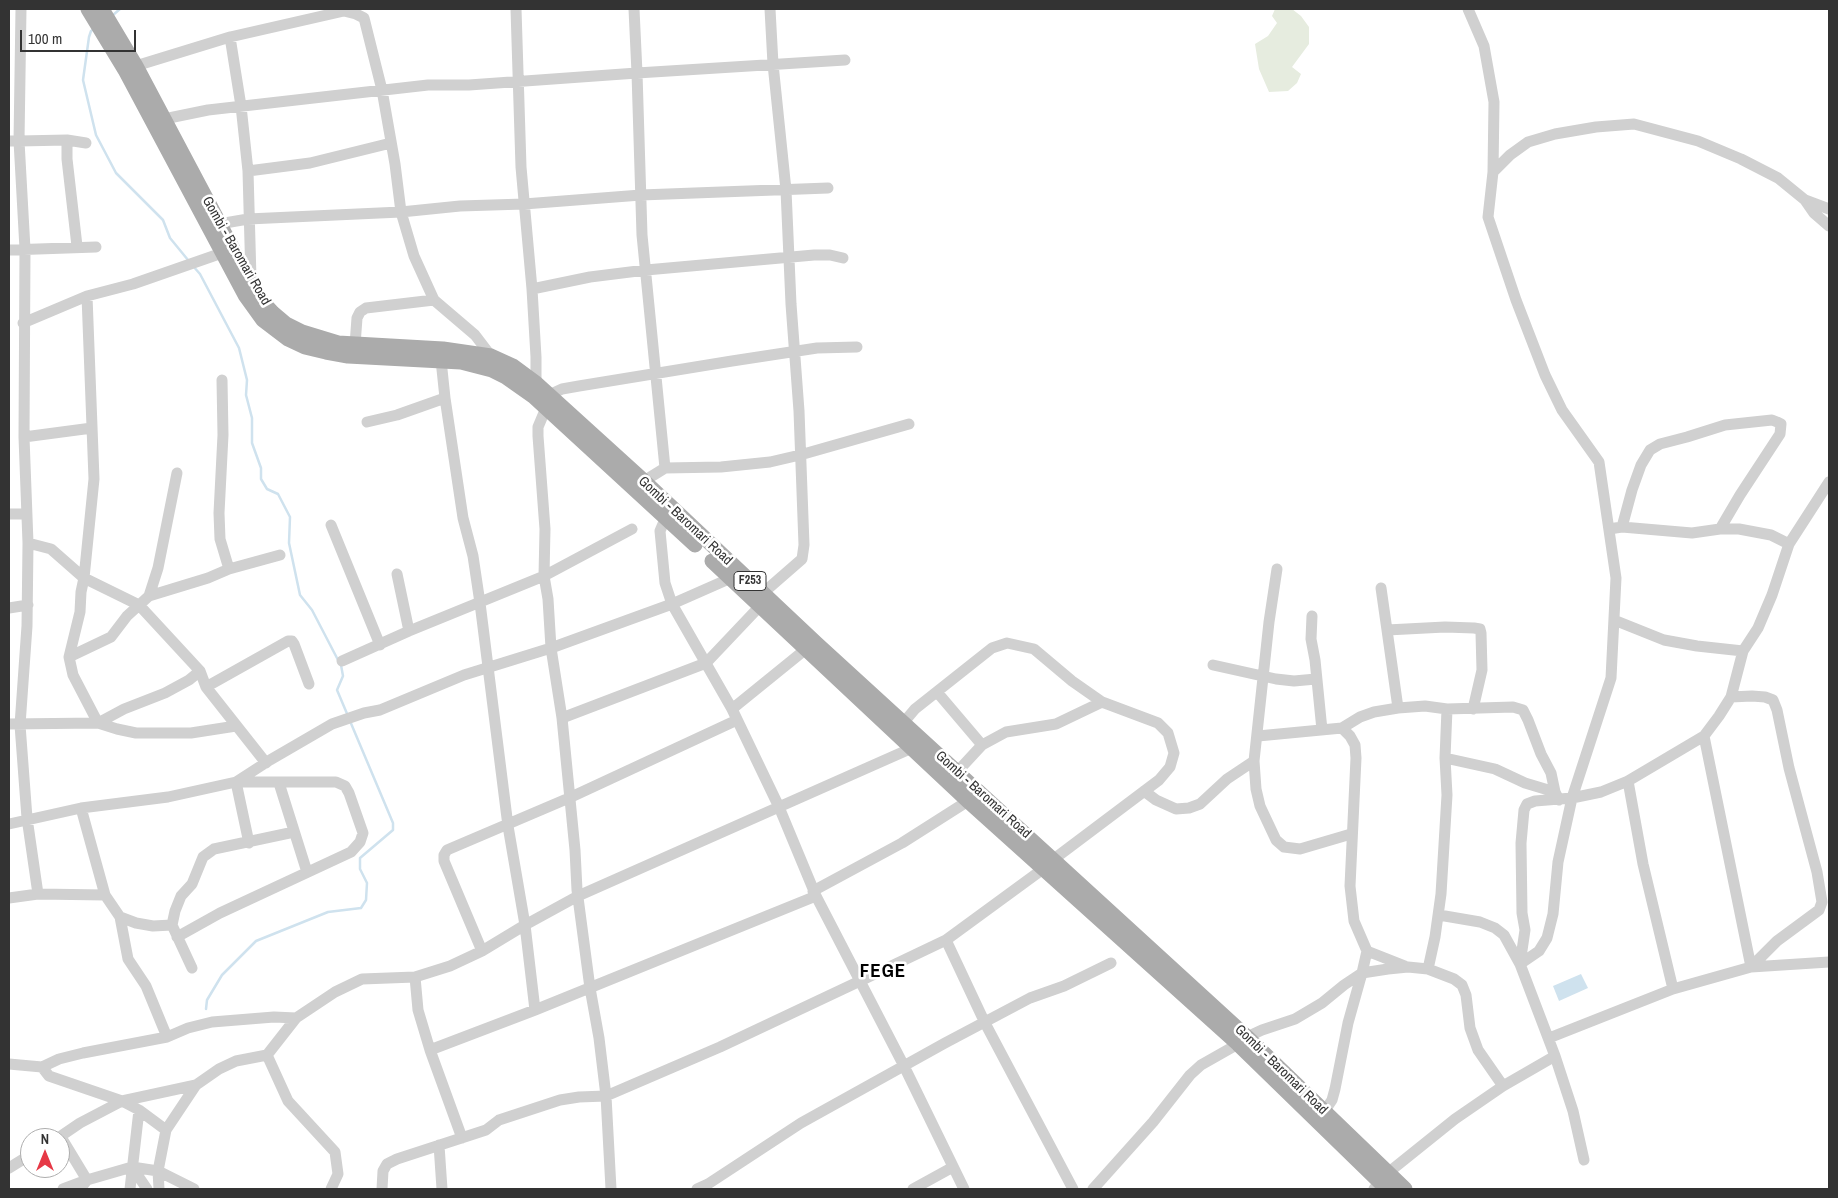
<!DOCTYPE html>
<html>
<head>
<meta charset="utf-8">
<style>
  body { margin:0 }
  #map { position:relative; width:1838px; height:1198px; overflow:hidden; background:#fff; font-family:"Archivo Narrow",sans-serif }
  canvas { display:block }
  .frame { position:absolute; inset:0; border:10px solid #333; pointer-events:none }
  .north { position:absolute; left:20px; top:1128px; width:50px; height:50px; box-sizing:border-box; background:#fff; border:1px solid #adadad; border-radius:50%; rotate:0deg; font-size:14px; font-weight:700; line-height:20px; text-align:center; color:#333 }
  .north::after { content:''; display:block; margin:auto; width:18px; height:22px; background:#e63946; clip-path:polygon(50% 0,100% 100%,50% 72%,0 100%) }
  .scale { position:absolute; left:20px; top:30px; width:116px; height:22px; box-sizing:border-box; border:2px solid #333; border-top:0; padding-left:6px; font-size:15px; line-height:18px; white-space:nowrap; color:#333; -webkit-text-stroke:4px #fff; paint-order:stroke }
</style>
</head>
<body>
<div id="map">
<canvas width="1838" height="1198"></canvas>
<div class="frame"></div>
<div class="north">N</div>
<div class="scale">100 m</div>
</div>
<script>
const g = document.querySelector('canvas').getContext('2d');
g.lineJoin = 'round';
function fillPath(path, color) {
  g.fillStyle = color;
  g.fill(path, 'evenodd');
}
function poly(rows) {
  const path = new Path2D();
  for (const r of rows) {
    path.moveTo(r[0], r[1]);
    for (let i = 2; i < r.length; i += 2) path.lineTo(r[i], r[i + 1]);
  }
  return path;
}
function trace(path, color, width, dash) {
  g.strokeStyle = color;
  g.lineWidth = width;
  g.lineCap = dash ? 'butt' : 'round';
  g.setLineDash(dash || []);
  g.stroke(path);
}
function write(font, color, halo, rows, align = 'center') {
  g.font = font + ' "Archivo Narrow",sans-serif';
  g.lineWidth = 5;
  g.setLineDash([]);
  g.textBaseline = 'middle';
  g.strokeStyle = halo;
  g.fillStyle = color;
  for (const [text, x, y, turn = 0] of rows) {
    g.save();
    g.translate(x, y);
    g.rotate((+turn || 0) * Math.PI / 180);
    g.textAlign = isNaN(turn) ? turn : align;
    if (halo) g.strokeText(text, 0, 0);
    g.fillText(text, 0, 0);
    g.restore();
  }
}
const green = poly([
  [1275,9,1292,9,1301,16,1309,27,1309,44,1292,67,1301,74,1297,83,1288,91,1269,92,1259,69,1255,44,1268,36,1277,23,1272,16]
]);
const water = poly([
  [1581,974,1588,988,1559,1001,1553,986]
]);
const stream = poly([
  [113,15,120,9],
  [94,29,91,31,89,37,83,80,96,135,116,173,163,220,170,238,188,260],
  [193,266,200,274,239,348,247,380,246,395,252,418,252,443,261,468,261,479,267,489,278,494,290,517,289,543,300,595,312,610,338,660],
  [341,665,343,676,337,690,348,716],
  [206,1009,207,1000,222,975,256,941,328,912,361,908,366,900,367,883,360,869,360,858,393,830,393,823,350,721]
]);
const minor = poly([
  [516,9,521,167,532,289,536,357,536,383],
  [1468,9,1484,46,1494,102,1493,172,1488,217,1516,300,1545,375,1562,410,1599,462,1616,578,1611,678,1572,798,1558,862,1553,914,1547,938,1539,951,1520,964],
  [230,37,241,106,248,171,251,279],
  [129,68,230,37,344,11,356,14,364,18,382,90,395,164,401,212,414,256,434,300,475,335,491,356],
  [164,119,208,110,428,85,469,85,637,73,634,9],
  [67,140,67,159,77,246],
  [9,141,19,141,21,9],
  [248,171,310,163,391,143],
  [1493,172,1510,155,1528,142,1555,134,1596,127,1634,124,1698,141,1741,159,1778,178,1805,200,1829,209],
  [1805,200,1814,213,1829,226],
  [219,224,248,219,401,212,460,206,524,204,641,195,828,188],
  [9,250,96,247],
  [532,289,590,277,646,270,814,255,830,255,843,258],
  [87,296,94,479,84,578,81,592,80,612,69,657,73,675,98,723],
  [23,323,87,296,133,284,222,253],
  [355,345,357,318,360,312,366,308,434,300],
  [441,360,445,398,463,518,473,556,480,603,508,826,525,925,535,1010],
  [222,380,223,435,219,513,220,539,229,569],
  [549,395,562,389,579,386,732,361,817,348,857,347],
  [546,408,538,427,538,436,545,529,544,576,548,599,551,648,562,718,575,850,577,890,590,988,599,1038,606,1096,611,1189],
  [367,422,397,415,445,398],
  [24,437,92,428],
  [665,468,642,235,637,73,845,60],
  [644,481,665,468,721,467,770,462,800,455,909,424],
  [9,514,26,514],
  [675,517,663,524,660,531,665,583,672,604,732,709,779,807,816,896,904,1066,964,1189],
  [331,525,380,645],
  [1622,527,1692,533,1720,529,1739,529,1771,535,1789,544],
  [1609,529,1622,527,1632,490,1641,465,1650,450,1660,444,1687,437,1725,425,1772,420,1777,422,1781,424,1780,434,1740,495,1720,529],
  [28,543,51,549,84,578,139,605,200,671,206,687],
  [1277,569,1269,622,1254,761,1256,789,1260,806,1276,840,1284,847,1300,849,1351,834],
  [397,574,409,631],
  [1381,588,1387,630],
  [763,593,802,559,804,545,799,411,791,304,786,190,773,64,770,9],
  [149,596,208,578,229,569,280,555],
  [9,608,28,605],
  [1312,616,1311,639,1315,660,1322,730],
  [1614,620,1664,640,1697,646,1743,651],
  [69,657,111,637,127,616,149,596,158,568,177,473],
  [342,661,409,631,544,576,632,529],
  [1213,665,1276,679,1294,681,1316,679],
  [937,692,982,745],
  [1398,708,1387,630,1445,627,1474,628,1480,629,1481,633,1482,670,1473,709],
  [732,709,806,649],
  [562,718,706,663,760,606],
  [904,722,915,709,992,648,1007,643,1034,649,1072,681,1102,702,1158,723,1168,733,1174,753,1170,767,1159,780,1054,859],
  [98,723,124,709,165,693,189,680,200,671],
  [9,724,98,723,117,729,136,733,191,733,236,726],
  [1258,736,1342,728,1360,717,1374,712,1398,708,1425,706,1447,709,1513,707,1523,710,1528,720,1541,754,1551,773,1555,792,1559,800],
  [1704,736,1751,967,1829,962],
  [1445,758,1495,769,1525,783,1555,792],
  [266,763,206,687,288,641,292,641,294,644,309,684],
  [957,772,982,745,1006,732,1056,724,1102,702],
  [1628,781,1643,864,1673,989],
  [236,782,270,760,332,724,364,713,380,710,464,675,551,648,672,604,731,578],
  [236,782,249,843],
  [279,783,307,872],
  [1144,791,1156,800,1176,809,1189,808,1200,804,1227,779,1254,761],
  [81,808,105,895,120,917,136,923,153,926,172,925],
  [9,824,81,808,168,797,236,782,336,782,345,786,349,793,363,833,360,842,351,852,220,913,177,937],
  [813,891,902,843,968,801],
  [38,894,27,818,20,725,27,626,28,543,24,437,25,249,19,141,67,140,86,143],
  [9,898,38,894,105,895],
  [120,917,128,959,146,986,167,1037],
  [946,940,985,1023,1073,1189],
  [482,951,444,861,444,855,447,850,569,798,737,720],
  [1367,951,1405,966],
  [1520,964,1525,930,1522,913,1521,843,1524,810,1527,804,1535,801,1572,798,1601,792,1628,781,1704,736,1719,716,1731,697,1743,651,1758,628,1772,595,1789,544,1829,482],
  [192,968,172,925,175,911,181,896,192,884,203,857,214,849,294,832],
  [1428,969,1435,937,1441,894,1447,795,1445,758,1447,709],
  [415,977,418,1010,430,1050,462,1138],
  [1247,1037,1262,1030,1295,1019,1322,1003,1344,985,1362,973,1367,951,1354,921,1350,886,1356,758,1355,745,1350,736,1342,728],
  [1549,1038,1673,989,1751,967,1777,941,1819,910,1822,902,1817,872,1789,768,1777,710,1773,700,1765,697,1752,696,1731,697],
  [430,1050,535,1010,816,896],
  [267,1055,288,1101,335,1152,338,1174,331,1189],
  [1555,1056,1573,1111,1584,1160],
  [9,1064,42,1067,59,1059,83,1053,167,1037,188,1028,212,1022,274,1017,296,1018,335,992,362,979,415,977,450,966,482,951,525,925,578,896,912,748],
  [42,1067,49,1076,122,1101,139,1110,166,1130],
  [1324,1112,1332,1100,1335,1089,1348,1023,1362,973,1388,969,1408,967,1428,969,1454,979,1462,985,1466,995,1470,1028,1478,1050,1503,1086],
  [61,1137,87,1180,63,1189],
  [58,1138,80,1123,122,1101,196,1085,219,1069,236,1061,267,1055,296,1018],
  [439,1145,442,1189],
  [132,1167,147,1189],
  [9,1168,30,1155],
  [80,1189,87,1180,132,1167,158,1171,194,1189],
  [130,1189,139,1110],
  [159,1189,158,1171,166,1130,196,1085],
  [382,1189,383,1171,387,1164,397,1159,486,1130,499,1120,560,1100,579,1097,606,1096,720,1047,860,981,946,940,1043,869],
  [697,1189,708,1184,801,1123,945,1043,1030,998,1064,986,1111,963],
  [913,1189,953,1167],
  [1093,1189,1153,1122,1190,1075,1201,1065,1238,1044],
  [1374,1189,1389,1172,1455,1119,1503,1086,1555,1056,1520,964,1504,935,1495,928,1480,922,1439,915]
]);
const major = poly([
  [88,9,125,70,245,295,263,320,288,339,305,347,326,352,348,356,461,362,492,370,506,377,533,396,695,545],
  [102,9,136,66,251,283,262,301,273,313,286,324,302,332,338,343,443,349,491,356,513,366,536,383,644,481,817,644,1247,1037,1405,1189],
  [712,561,968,801,1238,1044,1387,1189]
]);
const shields = [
  [750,581,32]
];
const shieldNames = [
  ["F253",750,581]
];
const streetNames = [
  ["Gombi - Baromari Road",236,251,60],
  ["Gombi - Baromari Road",685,521,43],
  ["Gombi - Baromari Road",983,795,42],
  ["Gombi - Baromari Road",1281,1070,44]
];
const districtNames = [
  ["FEGE",883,972]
];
fillPath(green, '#e6ecdf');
fillPath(water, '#cfe2ee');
trace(stream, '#cfe2ee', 2.5);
trace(minor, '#d0d0d0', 11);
trace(major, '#ababab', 15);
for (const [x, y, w] of shields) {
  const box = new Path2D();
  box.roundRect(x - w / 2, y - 9.5, w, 19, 4);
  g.fillStyle = '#fff';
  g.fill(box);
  trace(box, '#333', 1);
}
write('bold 12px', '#333', null, shieldNames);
write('14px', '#333', '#fff', streetNames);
g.letterSpacing = '1px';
write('bold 19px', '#000', '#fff', districtNames);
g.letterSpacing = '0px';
</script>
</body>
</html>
